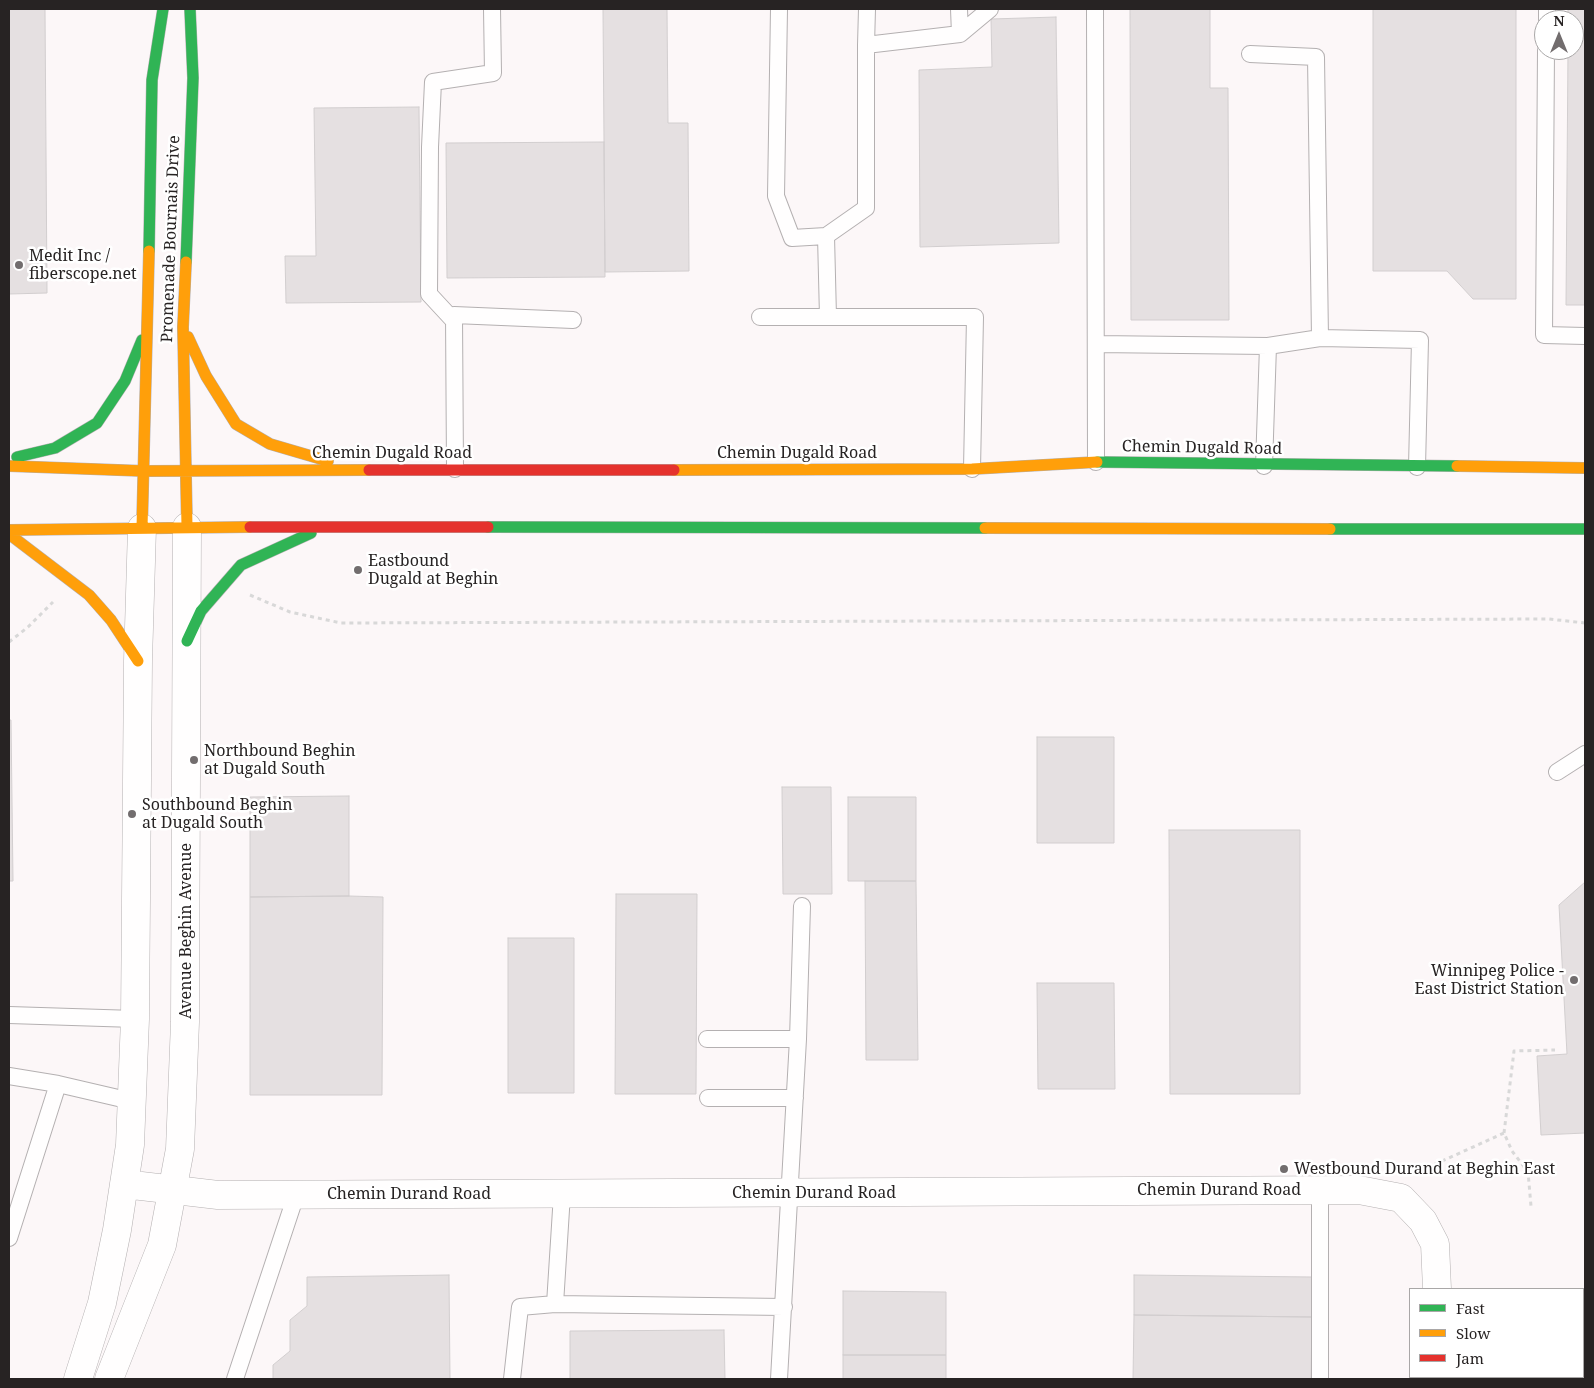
<!DOCTYPE html>
<html>
<head>
<meta charset="utf-8">
<style>
  body { margin:0 }
  #map { position:relative; width:1594px; height:1388px; overflow:hidden; background:#fcf7f8; font-family:"Noto Serif",serif }
  canvas { display:block }
  .frame { position:absolute; inset:0; border:10px solid #272323; pointer-events:none }
  .legend { position:absolute; left:1409px; top:1288px; width:175px; height:90px; box-sizing:border-box; background:#fff; border:1px solid #a9a7a7; margin:0; padding:6px 9px; list-style:none; font-size:15px; color:#272323 }
  .legend li { display:flex; align-items:center; gap:10px; height:25px }
  .legend b { width:25px; border:1px solid #a9a7a7 }
  .north { position:absolute; left:1534px; top:10px; width:50px; height:50px; box-sizing:border-box; background:#fff; border:1px solid #a9a7a7; border-radius:50%; rotate:0deg; font-size:14px; font-weight:700; line-height:20px; text-align:center; color:#272323 }
  .north::after { content:''; display:block; margin:auto; width:18px; height:22px; background:#726d6e; clip-path:polygon(50% 0,100% 100%,50% 72%,0 100%) }
</style>
</head>
<body>
<div id="map">
<canvas width="1594" height="1388"></canvas>
<div class="frame"></div>
<ul class="legend">
<li><b style="height:6px;background:#30b455"></b>Fast</li>
<li><b style="height:6px;background:#ff9f0a"></b>Slow</li>
<li><b style="height:6px;background:#e5322d"></b>Jam</li>
</ul>
<div class="north">N</div>
</div>
<script>
const g = document.querySelector('canvas').getContext('2d');
g.lineJoin = 'round';
function fillPath(path, color) {
  g.fillStyle = color;
  g.fill(path, 'evenodd');
}
function poly(rows) {
  const path = new Path2D();
  for (const r of rows) {
    path.moveTo(r[0], r[1]);
    for (let i = 2; i < r.length; i += 2) path.lineTo(r[i], r[i + 1]);
  }
  return path;
}
function trace(path, color, width, dash) {
  g.strokeStyle = color;
  g.lineWidth = width;
  g.lineCap = dash ? 'butt' : 'round';
  g.setLineDash(dash || []);
  g.stroke(path);
}
function write(font, color, halo, rows, align = 'center') {
  g.font = font + ' "Noto Serif",serif';
  g.lineWidth = 5;
  g.setLineDash([]);
  g.textBaseline = 'middle';
  g.strokeStyle = halo;
  g.fillStyle = color;
  for (const [text, x, y, turn = 0] of rows) {
    g.save();
    g.translate(x, y);
    g.rotate((+turn || 0) * Math.PI / 180);
    g.textAlign = isNaN(turn) ? turn : align;
    if (halo) g.strokeText(text, 0, 0);
    g.fillText(text, 0, 0);
    g.restore();
  }
}
const building = poly([
  [9,9,45,9,47,293,9,294,9,9],
  [603,9,667,9,668,123,688,123,689,271,605,272,603,9],
  [1130,9,1210,9,1210,88,1228,88,1229,320,1131,320,1130,9],
  [1373,9,1516,9,1516,299,1473,299,1447,271,1373,271,1373,9],
  [1568,9,1585,9,1585,305,1566,305,1568,50,1574,50,1574,20,1568,20,1568,9],
  [1056,17,1059,243,920,247,919,70,992,67,991,19,1056,17],
  [419,107,421,302,286,303,285,256,316,256,314,108,419,107],
  [604,142,605,277,447,278,446,143,604,142],
  [9,720,11,720,13,881,9,881,9,720],
  [1037,737,1114,737,1114,843,1037,843,1037,737],
  [782,787,831,787,832,894,783,894,782,787],
  [349,796,349,896,250,897,250,797,349,796],
  [848,797,916,797,916,881,848,881,848,797],
  [1169,830,1300,830,1300,1094,1170,1094,1169,830],
  [865,881,916,881,918,1060,866,1060,865,881],
  [1585,882,1585,1133,1541,1135,1537,1056,1567,1054,1559,905,1585,882],
  [616,894,697,894,696,1094,615,1094,616,894],
  [349,896,383,897,382,1095,250,1095,250,897,349,896],
  [508,938,574,938,574,1093,508,1093,508,938],
  [1037,983,1114,983,1115,1089,1038,1089,1037,983],
  [449,1275,450,1379,273,1379,273,1365,290,1351,290,1320,307,1306,307,1277,449,1275],
  [1134,1275,1312,1277,1312,1317,1134,1315,1134,1275],
  [843,1291,946,1292,946,1355,843,1355,843,1291],
  [1134,1315,1312,1317,1311,1379,1133,1379,1134,1315],
  [724,1330,725,1379,570,1379,570,1331,724,1330],
  [843,1355,946,1355,946,1379,843,1379,843,1355]
]);
const path = poly([
  [250,595,290,612,341,623,1549,619,1585,623],
  [9,642,28,627,53,602],
  [1504,1133,1514,1051,1555,1050],
  [1420,1171,1504,1133,1512,1151,1528,1172,1531,1206]
]);
const lane = poly([
  [779,9,776,196,792,238,826,236,828,317],
  [867,9,866,45,960,34,990,9],
  [959,9,960,34],
  [1095,9,1096,462],
  [1547,20,1547,9],
  [1546,50,1544,335,1585,336],
  [1250,54,1316,57,1320,338,1420,340,1417,467],
  [826,236,866,208,866,45],
  [760,317,975,317,972,469],
  [454,321,429,294,430,147,433,82,493,73,492,9],
  [1096,344,1268,346,1264,466],
  [1268,346,1320,338],
  [455,469,454,315,573,320],
  [1557,772,1585,754],
  [9,1015,135,1019],
  [707,1039,798,1039],
  [9,1076,58,1084,131,1101],
  [708,1098,795,1098],
  [1320,1190,1320,1379],
  [9,1238,58,1084],
  [1583,1301,1585,1301],
  [555,1304,784,1307],
  [235,1379,296,1195],
  [512,1379,520,1307,555,1304,562,1194],
  [779,1379,798,1039,802,906]
]);
const street = poly([
  [124,1184,218,1195,1359,1190,1401,1198,1423,1221,1435,1244,1437,1289],
  [78,1379,102,1303,117,1230,130,1145,135,1019,138,661,142,528],
  [109,1379,162,1245,180,1149,185,1022,187,527],
  [1437,1379,1437,1377]
]);
const fast = poly([
  [149,251,152,80,163,9],
  [186,262,193,78,190,9],
  [17,457,55,448,97,423,125,381,142,340],
  [1097,462,1457,466],
  [488,527,985,528],
  [1330,529,1585,529],
  [187,641,201,611,241,565,311,533]
]);
const slow = poly([
  [186,262,183,327,187,527],
  [188,337,206,376,236,424,270,444,328,461],
  [9,466,145,471,369,470],
  [1457,466,1585,468],
  [674,470,972,469,1097,462],
  [142,528,149,251],
  [985,528,1330,529],
  [9,530,250,527],
  [9,534,89,595,111,620,138,661]
]);
const jam = poly([
  [369,470,674,470],
  [250,527,488,527]
]);
const markers = [
  [19,265,5,"#726d6e"],
  [358,570,5,"#726d6e"],
  [194,760,5,"#726d6e"],
  [132,814,5,"#726d6e"],
  [1574,980,5,"#726d6e"],
  [1284,1169,5,"#726d6e"]
];
const streetNames = [
  ["Promenade Bournais Drive",171,239,-88],
  ["Chemin Dugald Road",1202,448,1],
  ["Chemin Dugald Road",392,453],
  ["Chemin Dugald Road",797,453],
  ["Avenue Beghin Avenue",186,931,-90],
  ["Chemin Durand Road",1219,1190],
  ["Chemin Durand Road",814,1193],
  ["Chemin Durand Road",409,1194]
];
const poiNames = [
  ["Medit Inc /",29,256],
  ["fiberscope.net",29,274],
  ["Eastbound",368,561],
  ["Dugald at Beghin",368,579],
  ["Northbound Beghin",204,751],
  ["at Dugald South",204,769],
  ["Southbound Beghin",142,805],
  ["at Dugald South",142,823],
  ["Winnipeg Police -",1564,971,"right"],
  ["East District Station",1564,989,"right"],
  ["Westbound Durand at Beghin East",1294,1169]
];
fillPath(building, '#e5e0e1');
trace(building, '#d2cecf', 1);
trace(lane, '#b4b0b1', 18);
trace(street, '#b4b0b1', 29);
trace(fast, '#b4b0b1', 12);
trace(slow, '#b4b0b1', 12);
trace(jam, '#b4b0b1', 12);
trace(path, '#d8d8d8', 3, [4, 4]);
trace(lane, '#fffefe', 16);
trace(street, '#fffefe', 28);
trace(fast, '#30b455', 11);
trace(slow, '#ff9f0a', 11);
trace(jam, '#e5322d', 11);
for (const [x, y, r, color] of markers) {
  const dot = new Path2D();
  dot.arc(x, y, r, 0, 2 * Math.PI);
  g.fillStyle = color;
  g.fill(dot);
  trace(dot, '#fff', 2);
}
write('16px', '#272323', '#fff', streetNames);
write('16px', '#272323', '#fff', poiNames, 'left');
</script>
</body>
</html>
